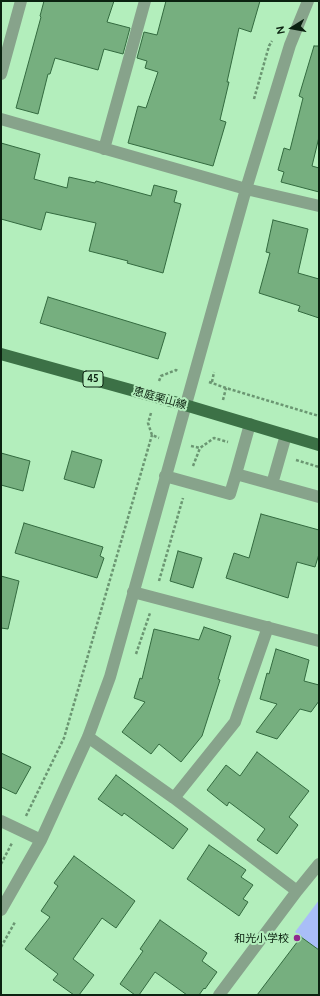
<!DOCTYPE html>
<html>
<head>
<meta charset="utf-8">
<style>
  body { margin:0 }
  #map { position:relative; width:320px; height:996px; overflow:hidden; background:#b3eebc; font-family:Ubuntu,sans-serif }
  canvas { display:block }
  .frame { position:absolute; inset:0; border:2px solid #0b2210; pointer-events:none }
  .north { position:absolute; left:272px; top:8px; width:40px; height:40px; -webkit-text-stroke:3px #b3eebc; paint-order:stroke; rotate:259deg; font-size:11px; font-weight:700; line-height:16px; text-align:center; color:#0b2210 }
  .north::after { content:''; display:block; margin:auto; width:14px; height:18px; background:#0b2210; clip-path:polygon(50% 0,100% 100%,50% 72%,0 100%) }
</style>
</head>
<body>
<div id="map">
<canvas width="320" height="996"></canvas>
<div class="frame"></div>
<div class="north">N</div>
</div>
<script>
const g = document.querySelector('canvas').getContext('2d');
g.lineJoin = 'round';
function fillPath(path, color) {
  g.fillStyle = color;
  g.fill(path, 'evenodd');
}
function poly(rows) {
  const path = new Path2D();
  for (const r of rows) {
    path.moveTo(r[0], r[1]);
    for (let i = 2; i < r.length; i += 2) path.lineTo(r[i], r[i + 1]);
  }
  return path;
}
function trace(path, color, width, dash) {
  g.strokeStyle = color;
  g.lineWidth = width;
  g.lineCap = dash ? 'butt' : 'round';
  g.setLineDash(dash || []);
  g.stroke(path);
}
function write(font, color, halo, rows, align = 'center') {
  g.font = font + ' Ubuntu,"Noto Sans JP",sans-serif';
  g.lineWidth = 4;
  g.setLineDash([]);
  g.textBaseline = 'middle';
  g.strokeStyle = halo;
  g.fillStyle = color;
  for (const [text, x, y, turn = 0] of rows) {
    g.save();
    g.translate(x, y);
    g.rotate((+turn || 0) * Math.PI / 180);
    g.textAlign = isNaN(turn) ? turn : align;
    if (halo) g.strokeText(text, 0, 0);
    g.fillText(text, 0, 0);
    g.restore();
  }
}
const water = poly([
  [319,900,319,950,295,932]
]);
const building = poly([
  [44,1,114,1,107,22,130,28,123,54,104,49,98,70,55,58,50,74,48,74,38,114,16,108,41,17,40,16,44,1],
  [166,1,260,1,251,32,239,28,227,82,229,82,220,120,226,122,213,166,128,143,138,106,146,108,158,72,145,68,147,61,137,58,144,32,157,35,166,1],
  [314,46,319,46,319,137,312,166,319,168,319,192,281,182,284,172,278,170,284,148,290,150,303,98,299,96,314,46],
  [1,143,40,154,34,179,67,188,69,177,95,183,96,181,151,196,154,185,177,191,174,202,181,204,163,273,127,263,128,261,89,251,96,223,46,212,41,230,1,219,1,143],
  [273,220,308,229,298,273,319,279,319,318,298,311,300,306,259,293,270,253,266,252,273,220],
  [48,297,166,333,158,359,40,323,48,297],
  [72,451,102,460,94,488,64,479,72,451],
  [1,453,30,461,23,491,1,485,1,453],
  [261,514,319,530,319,554,315,567,297,562,288,598,226,578,234,553,249,558,261,514],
  [24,523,103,547,100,556,104,558,97,578,15,553,24,523],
  [178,551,202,558,193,588,170,581,178,551],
  [1,576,19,581,8,629,1,628,1,576],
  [204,627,231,636,218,679,220,680,202,736,181,762,159,744,151,754,122,732,145,702,134,698,140,678,142,679,154,629,199,640,204,627],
  [276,649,309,660,304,681,319,685,319,701,311,712,300,709,277,739,256,732,277,704,260,699,267,673,269,674,276,649],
  [257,752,309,791,289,817,298,825,277,854,257,840,265,829,229,802,227,806,207,790,226,765,240,776,257,752],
  [1,753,31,767,16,794,1,787,1,753],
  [116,775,188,829,173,849,124,813,122,816,98,799,116,775],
  [209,845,246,870,241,877,253,885,243,899,248,902,239,916,187,879,209,845],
  [74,856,135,901,116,928,102,918,73,959,94,975,79,995,74,995,53,980,58,974,25,949,50,917,41,911,58,886,54,883,74,856],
  [160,920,207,953,202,961,217,972,205,989,204,988,199,995,187,995,155,972,139,995,135,995,120,984,143,951,140,949,160,920],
  [301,937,319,950,319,995,257,995,301,937]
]);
const path = poly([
  [254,99,269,46,272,41],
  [159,381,161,376,176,370,178,371],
  [209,382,226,388,319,416],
  [212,382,214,372],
  [223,400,226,388],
  [151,413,148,423,152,435,159,438],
  [191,446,200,448,214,438,228,442],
  [296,460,319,467],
  [193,466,200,448],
  [159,581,183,498],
  [136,654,150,613],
  [26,816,64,738,152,435],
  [1,864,12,843],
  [1,947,15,922]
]);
const minor = poly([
  [1,74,21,1],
  [1,119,246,189,319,206],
  [104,149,145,1],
  [236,474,250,424],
  [165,476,230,494,236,474,319,497],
  [272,484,286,435],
  [133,592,319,641],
  [88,737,174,798,297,891],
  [174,798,235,722,268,627],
  [1,821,41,840],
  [1,910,41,840,88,737,110,677,246,189,290,45,308,1],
  [219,995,297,891,319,864]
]);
const major = poly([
  [1,354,185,405,319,445]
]);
const markers = [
  [297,938,4,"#8f288d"]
];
const shields = [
  [93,379,20]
];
const shieldNames = [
  ["45",93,379]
];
const streetNames = [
  ["恵庭栗山線",160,398,16]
];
const poiNames = [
  ["和光小学校",289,938]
];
fillPath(water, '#a9bef7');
fillPath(building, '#76af7f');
trace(building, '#336a3f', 1);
trace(path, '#6b9672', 2.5, [3, 2]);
trace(minor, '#87a38b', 12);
trace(major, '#3c7146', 12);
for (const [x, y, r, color] of markers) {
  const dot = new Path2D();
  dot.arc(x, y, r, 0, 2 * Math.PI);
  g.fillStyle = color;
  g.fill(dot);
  trace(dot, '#b3eebc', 1.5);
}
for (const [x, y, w] of shields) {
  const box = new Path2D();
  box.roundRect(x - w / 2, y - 8, w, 16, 3);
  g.fillStyle = '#b3eebc';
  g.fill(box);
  trace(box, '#0b2210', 1);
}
write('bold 10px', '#0b2210', null, shieldNames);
write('11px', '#0b2210', '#b3eebc', streetNames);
write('11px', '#0b2210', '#b3eebc', poiNames, 'right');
</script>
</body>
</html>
